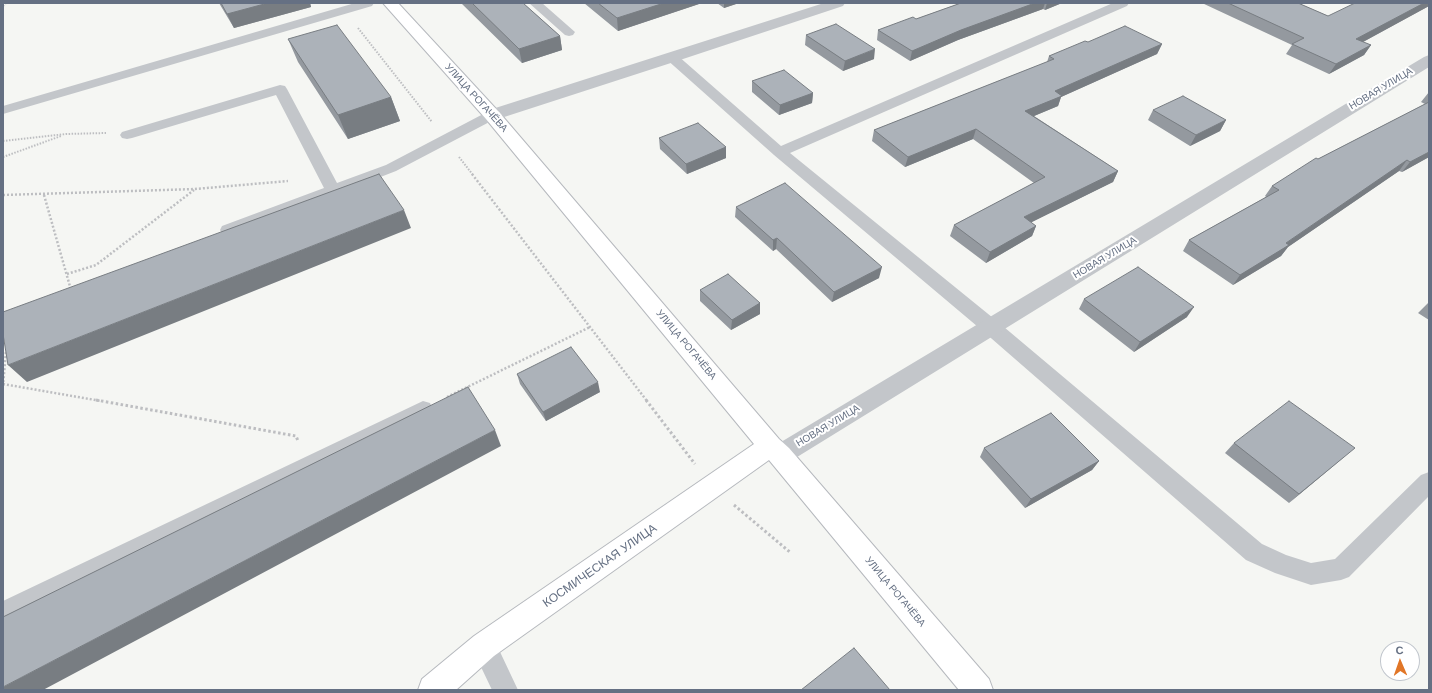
<!DOCTYPE html>
<html>
<head>
<meta charset="utf-8">
<style>
  body { margin:0 }
  #map { position:relative; width:1432px; height:693px; overflow:hidden; background:#f5f6f3; font-family:Arial,sans-serif }
  canvas { display:block }
  .frame { position:absolute; inset:0; border:4px solid #657083; pointer-events:none }
  .north { position:absolute; left:1380px; top:641px; width:40px; height:40px; box-sizing:border-box; background:#fff; border:1px solid #c1c6cd; border-radius:50%; rotate:358deg; font-size:11px; font-weight:700; line-height:16px; text-align:center; color:#657083 }
  .north::after { content:''; display:block; margin:auto; width:14px; height:18px; background:#e17627; clip-path:polygon(50% 0,100% 100%,50% 72%,0 100%) }
</style>
</head>
<body>
<div id="map">
<canvas width="1432" height="693"></canvas>
<div class="frame"></div>
<div class="north">С</div>
</div>
<script>
const g = document.querySelector('canvas').getContext('2d');
g.lineJoin = 'round';
function poly(rows) {
  const path = new Path2D();
  for (const r of rows) {
    path.moveTo(r[0], r[1]);
    for (let i = 2; i < r.length; i += 2) path.lineTo(r[i], r[i + 1]);
  }
  return path;
}
function trace(path, color, width, dash) {
  g.strokeStyle = color;
  g.lineWidth = width;
  g.lineCap = dash ? 'butt' : 'round';
  g.setLineDash(dash || []);
  g.stroke(path);
}
function fillPath(path, color) {
  g.fillStyle = color;
  g.fill(path, 'evenodd');
}
function write(font, color, halo, rows, align = 'center') {
  g.font = font + ' Arial,sans-serif';
  g.lineWidth = 4;
  g.setLineDash([]);
  g.textBaseline = 'middle';
  g.strokeStyle = halo;
  g.fillStyle = color;
  for (const [text, x, y, turn = 0] of rows) {
    g.save();
    g.translate(x, y);
    g.rotate((+turn || 0) * Math.PI / 180);
    g.textAlign = isNaN(turn) ? turn : align;
    if (halo) g.strokeText(text, 0, 0);
    g.fillText(text, 0, 0);
    g.restore();
  }
}
const pathFar2 = poly([
  [3,6,6,3],
  [358,28,432,122],
  [3,141,66,134,106,133],
  [3,157,61,136],
  [459,157,473,175]
]);
const pathFar1 = poly([
  [472,174,647,401],
  [3,195,195,189,288,181],
  [44,195,71,290],
  [67,274,96,265,194,190],
  [3,384,101,401],
  [3,386,6,351],
  [447,397,590,327]
]);
const path = poly([
  [96,400,296,436,298,441],
  [646,400,695,464],
  [734,505,791,553]
]);
const lane = poly([
  [355,3,374,3,372,6,3,114,3,106,355,3],
  [529,3,542,3,575,32,573,35,569,36,565,35,529,3],
  [1113,3,1129,3,1127,6,790,153,998,322,1262,544,1286,555,1311,563,1335,559,1421,475,1429,472,1429,496,1349,577,1341,580,1311,585,1275,573,1246,560,984,332,774,155,665,58,667,55,672,54,677,55,781,146,1113,3],
  [280,85,285,86,287,89,337,183,386,165,487,112,492,111,497,112,499,115,497,118,396,171,228,236,222,234,220,230,222,226,324,188,276,95,132,138,127,139,122,138,120,135,122,132,280,85],
  [423,401,430,403,433,409,430,415,3,626,3,601,423,401],
  [484,633,493,637,518,690,492,690,471,646,475,637,484,633]
]);
const street = poly([
  [824,3,845,3,843,6,677,61,498,119,492,120,486,119,484,115,486,111,824,3],
  [1429,55,1429,67,789,462,780,465,771,462,768,455,771,448,1424,57,1429,55]
]);
const secondary = poly([
  [383,3,398,3,498,111,779,439,789,448,989,679,993,690,959,690,769,460,494,656,456,690,418,690,422,679,474,636,754,444,486,119,383,3]
]);
const wall = poly([
  [219,3,310,3,311,7,234,28],
  [461,3,523,3,560,36,562,50,522,63],
  [584,3,702,3,618,31],
  [717,3,739,3,724,8],
  [961,3,1062,3,1045,10,1043,9,958,40,910,61,877,40,878,30,916,19],
  [1202,3,1298,3,1328,16,1429,3,1429,6,1363,42,1371,45,1364,55,1329,74,1286,54,1292,45],
  [806,35,874,59,843,71,805,45],
  [288,39,391,97,400,121,348,139,298,62],
  [1088,42,1162,44,1157,54,1061,97,1058,106,1034,116,1118,171,1113,182,1031,222,1036,226,1032,236,986,263,950,236,954,225,1034,183,973,139,905,167,872,141,874,130,1047,62,1049,56],
  [752,81,813,93,812,103,779,115,752,92],
  [1429,92,1429,157,1402,172,1399,171,1288,247,1281,256,1233,285,1183,251,1189,240,1266,197,1265,196,1272,186,1318,159,1425,104,1421,102],
  [1153,110,1226,120,1220,131,1190,146,1148,120],
  [659,138,726,147,726,158,687,174,660,149],
  [736,207,879,278,832,302,776,249,773,251,735,217],
  [700,290,760,303,760,314,731,330,700,301],
  [1084,299,1187,317,1134,352,1079,309],
  [1429,302,1429,320,1418,313],
  [517,374,600,392,546,421,520,384],
  [1234,443,1344,457,1289,503,1225,453],
  [984,448,1099,461,1092,470,1025,508,980,457]
]);
const shadedWall = poly([
  [268,3,310,3,311,7,234,28,227,14],
  [664,3,702,3,618,31,617,18],
  [724,3,739,3,724,8],
  [1035,3,1045,3,1043,9,958,40,910,61,912,51,961,30],
  [1047,3,1062,3,1045,10],
  [1424,3,1429,3,1429,6,1350,49,1356,39],
  [560,36,562,50,522,63,519,49],
  [1162,44,1157,54,1061,97,1058,106,1022,121,1025,111,1055,91],
  [1371,45,1364,55,1329,74,1336,64],
  [875,49,874,59,843,71,845,61],
  [813,93,812,103,779,115,780,105],
  [391,97,400,121,348,139,338,115],
  [1226,120,1220,131,1190,146,1196,135],
  [976,129,973,139,905,167,908,157],
  [726,147,726,158,687,174,686,164],
  [1429,152,1429,157,1402,172,1410,162],
  [1407,160,1399,171,1288,247,1281,256,1233,285,1240,275],
  [1118,171,1113,182,1020,228,1024,217],
  [404,210,411,228,27,382,8,365],
  [1036,226,1032,236,986,263,990,252],
  [777,238,776,249,773,251,773,240],
  [882,267,879,278,832,302,834,292],
  [760,303,760,314,731,330,732,320],
  [1194,307,1187,317,1134,352,1140,342],
  [598,382,600,392,546,421,543,412],
  [495,430,501,446,43,690,3,690,3,687],
  [1355,448,1344,457,1289,503,1299,494],
  [1099,461,1092,470,1025,508,1031,499]
]);
const building = poly([
  [221,3,268,3,227,14,221,3],
  [472,3,523,3,560,36,519,49,472,3],
  [598,3,664,3,617,18,598,3],
  [961,3,1035,3,961,30,912,51,878,30,913,17,916,19,961,3],
  [1228,3,1298,3,1328,16,1355,3,1424,3,1356,39,1371,45,1336,64,1292,44,1304,38,1228,3],
  [836,24,875,49,845,61,806,35,836,24],
  [337,25,391,97,338,115,288,39,337,25],
  [1125,26,1162,44,1055,91,1062,96,1025,111,1118,171,1024,217,1036,226,990,252,954,225,1045,177,976,129,908,157,874,130,1054,59,1049,56,1085,41,1088,42,1125,26],
  [784,70,813,93,780,105,752,81,784,70],
  [1183,96,1226,120,1196,135,1153,110,1183,96],
  [1429,102,1429,152,1410,162,1407,160,1286,243,1289,245,1240,275,1189,240,1279,190,1272,186,1316,158,1318,159,1429,102],
  [698,123,726,147,686,164,659,138,698,123],
  [379,174,404,210,8,365,3,334,3,312,379,174],
  [785,183,882,267,834,292,777,238,773,240,736,207,785,183],
  [1138,267,1194,307,1140,342,1084,299,1138,267],
  [728,274,760,303,732,320,700,290,728,274],
  [571,347,598,382,543,412,517,374,571,347],
  [468,387,495,430,3,687,3,617,468,387],
  [1289,401,1355,448,1299,494,1234,443,1289,401],
  [1051,413,1099,461,1031,499,984,448,1051,413],
  [854,648,890,690,801,690,854,648]
]);
const streetNames = [
  ["НОВАЯ УЛИЦА",1381,89,-31],
  ["УЛИЦА РОГАЧЁВА",476,98,48],
  ["НОВАЯ УЛИЦА",1105,258,-31],
  ["УЛИЦА РОГАЧЁВА",686,345,50],
  ["НОВАЯ УЛИЦА",828,426,-31],
  ["УЛИЦА РОГАЧЁВА",895,592,50]
];
const nearStreetnames = [
  ["КОСМИЧЕСКАЯ УЛИЦА",600,566,-35]
];
trace(secondary, '#b6b9be', 2);
trace(pathFar2, '#bdbec1', 2, [1.5, 1.5]);
trace(pathFar1, '#bdbec1', 2.5, [2, 2]);
trace(path, '#bdbec1', 3, [2.5, 2.5]);
fillPath(lane, '#c3c6ca');
fillPath(street, '#c3c6ca');
fillPath(secondary, '#fff');
fillPath(wall, '#94999f');
fillPath(shadedWall, '#787d82');
fillPath(building, '#acb2b9');
trace(building, '#787d82', 1);
write('10px', '#657083', '#fff', streetNames);
write('12px', '#657083', '#fff', nearStreetnames);
</script>
</body>
</html>
